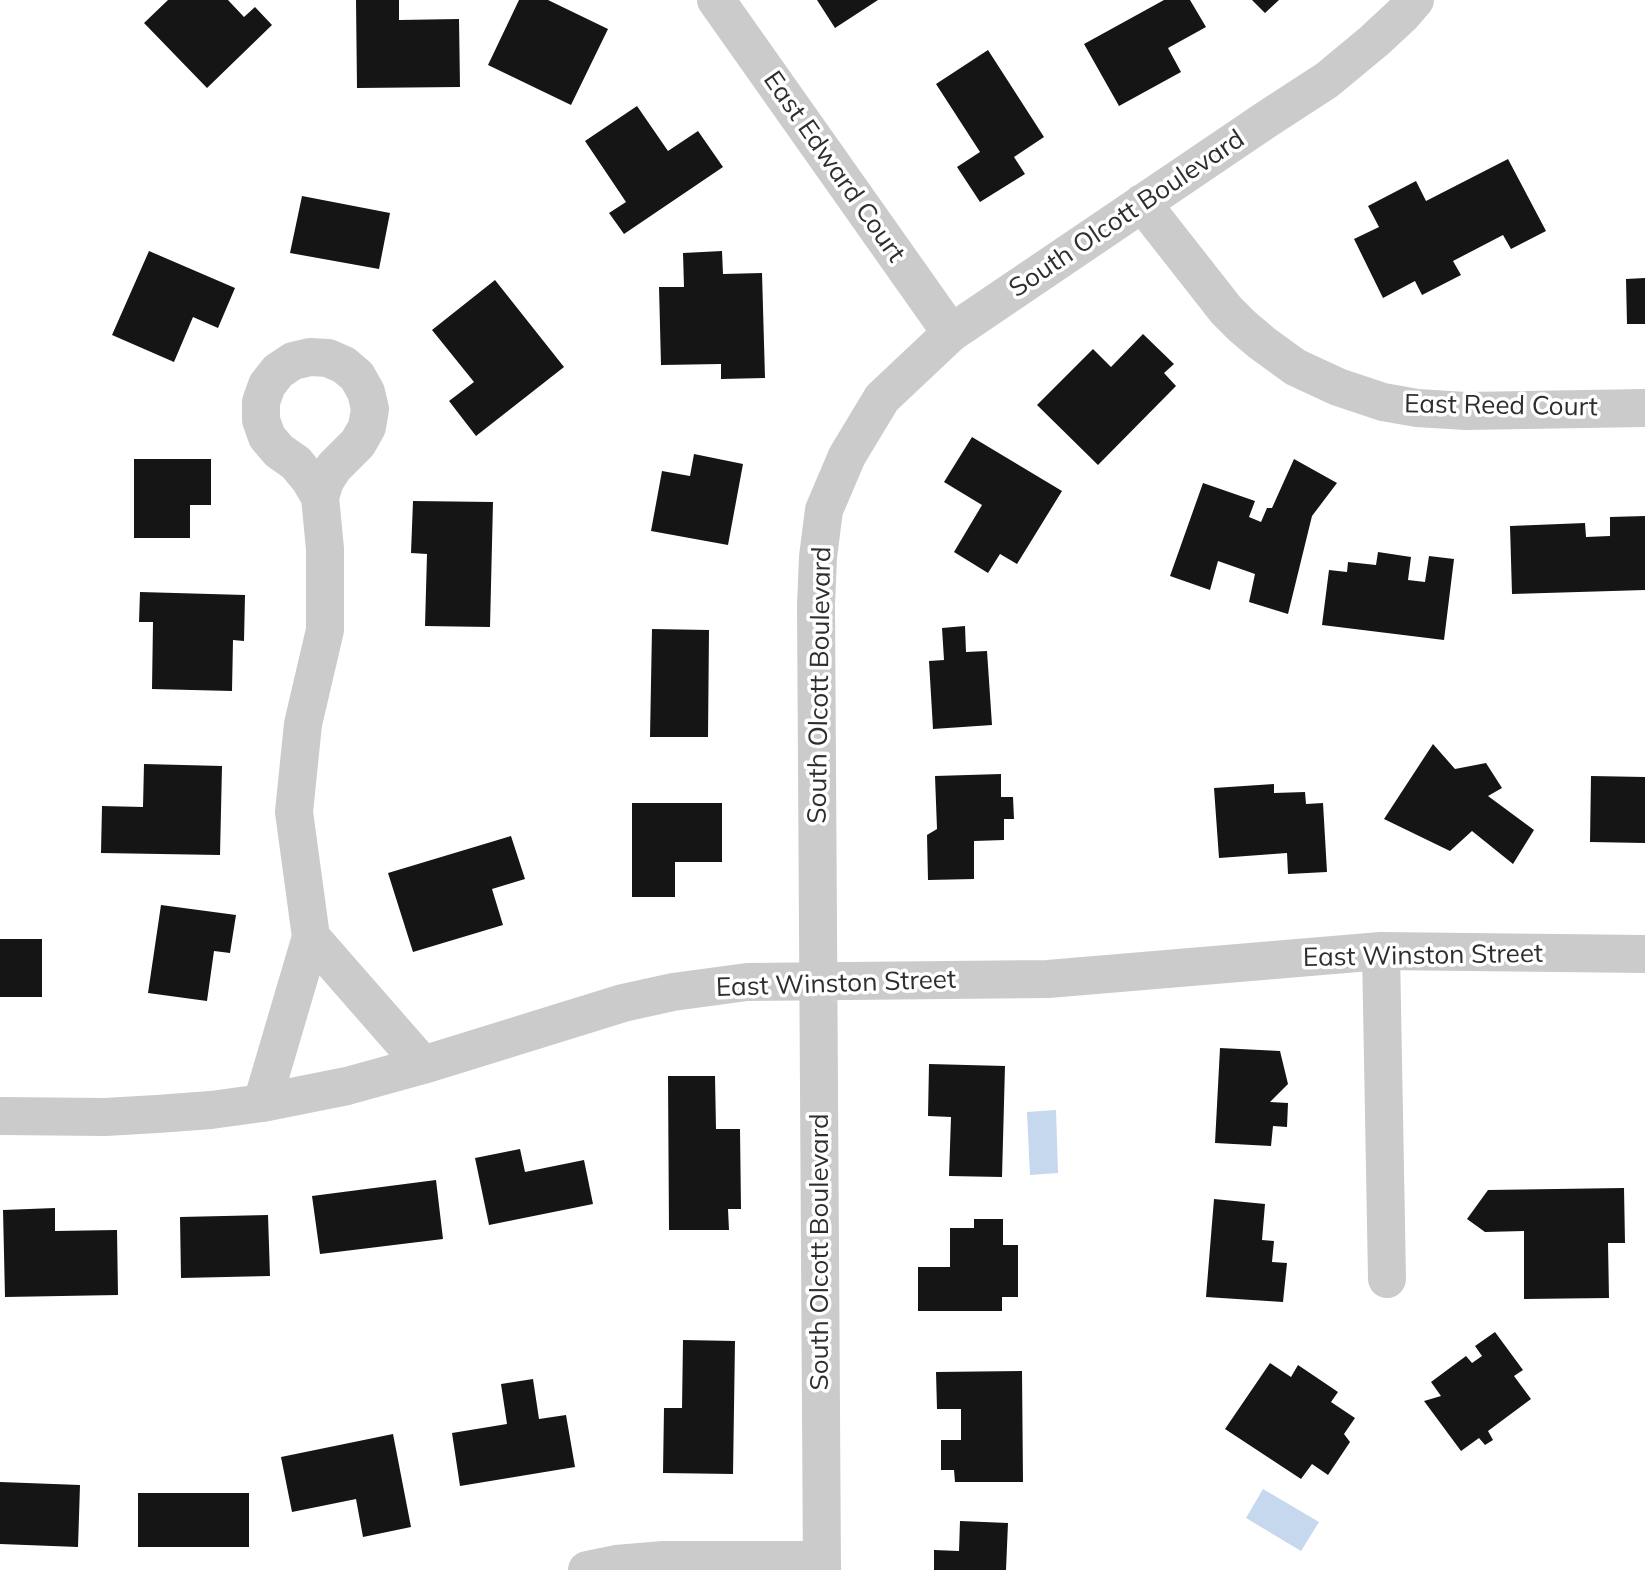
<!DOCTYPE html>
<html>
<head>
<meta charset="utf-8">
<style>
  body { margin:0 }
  canvas { display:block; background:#fff }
</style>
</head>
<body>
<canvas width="1645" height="1570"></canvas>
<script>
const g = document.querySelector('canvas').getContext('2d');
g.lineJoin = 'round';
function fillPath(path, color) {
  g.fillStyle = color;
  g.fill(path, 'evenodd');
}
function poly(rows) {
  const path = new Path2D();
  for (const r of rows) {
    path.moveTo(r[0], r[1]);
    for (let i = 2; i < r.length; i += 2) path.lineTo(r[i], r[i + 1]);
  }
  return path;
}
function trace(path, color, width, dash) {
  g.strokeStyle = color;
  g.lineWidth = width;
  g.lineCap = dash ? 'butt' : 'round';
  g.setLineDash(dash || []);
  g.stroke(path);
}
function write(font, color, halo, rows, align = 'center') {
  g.font = font + ' Mulish,sans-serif';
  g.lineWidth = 7;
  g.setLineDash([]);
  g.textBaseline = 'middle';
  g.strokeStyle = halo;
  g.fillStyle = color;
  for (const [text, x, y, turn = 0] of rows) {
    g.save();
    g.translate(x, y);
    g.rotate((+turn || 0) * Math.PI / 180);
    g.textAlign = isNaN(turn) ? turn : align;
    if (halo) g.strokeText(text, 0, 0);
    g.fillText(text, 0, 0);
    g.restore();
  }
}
const water = poly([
  [1056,1110,1058,1173,1030,1175,1027,1112],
  [1263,1489,1319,1522,1301,1551,1246,1518]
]);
const building = poly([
  [168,0,228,0,244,17,255,7,272,25,207,88,144,23],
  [356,0,399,0,399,20,459,19,460,87,357,88],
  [519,0,548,0,608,29,571,105,488,65],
  [817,0,878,0,835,28],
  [1164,0,1190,0,1206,27,1168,48,1181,72,1119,106,1084,44],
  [1252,0,1279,0,1265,13],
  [988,50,1044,137,1014,157,1025,174,980,202,957,167,980,152,936,84],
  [637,106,668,151,698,131,723,167,624,234,609,213,626,202,585,141],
  [1508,159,1546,231,1511,249,1503,235,1453,261,1461,275,1422,295,1415,281,1383,298,1354,239,1379,227,1368,206,1416,181,1426,201],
  [302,196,390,213,379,269,290,253],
  [149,251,235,288,218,328,193,317,174,362,112,335],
  [722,251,723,274,762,273,765,378,721,379,721,364,661,365,659,287,684,287,683,253],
  [1645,278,1645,324,1627,324,1626,279],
  [495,280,564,367,476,436,449,401,474,382,432,330],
  [1143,334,1174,364,1164,373,1176,386,1098,465,1037,405,1093,349,1111,367],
  [972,437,1062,491,1017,564,1000,554,988,573,954,552,982,505,944,482],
  [694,454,743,464,728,545,651,531,662,471,690,476],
  [134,459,211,459,211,505,190,505,190,538,134,538],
  [1294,459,1337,483,1312,516,1288,614,1249,602,1255,574,1218,561,1210,590,1170,576,1203,483,1255,501,1249,517,1261,522,1267,508,1272,508],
  [413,501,493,502,490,627,425,626,427,554,411,553],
  [1645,516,1645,590,1512,594,1510,526,1585,523,1586,537,1610,536,1610,517],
  [1378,552,1411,557,1408,580,1425,582,1429,556,1454,559,1444,640,1322,625,1329,570,1347,572,1348,562,1376,565],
  [140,592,245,595,244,641,233,640,232,691,152,689,153,622,139,622],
  [965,626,966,652,987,651,992,725,933,729,929,661,944,660,942,628],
  [652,629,709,630,708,737,650,737],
  [1433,744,1455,769,1486,763,1502,788,1488,796,1534,830,1513,864,1472,831,1450,851,1384,819],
  [144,764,222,766,220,855,101,853,102,806,143,807],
  [1001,774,1001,797,1013,797,1014,819,1004,819,1004,840,974,841,974,879,928,880,927,835,937,829,935,776],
  [1591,776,1645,777,1645,843,1590,842],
  [1274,784,1274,793,1305,792,1306,804,1323,803,1327,872,1288,874,1287,853,1219,858,1214,788],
  [632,803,722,803,722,862,675,862,675,897,632,897],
  [511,836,525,879,492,889,503,925,413,952,388,873],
  [161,905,236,915,230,953,214,951,207,1001,148,993],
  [0,939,42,939,42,997,0,997],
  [1220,1048,1280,1051,1288,1084,1270,1102,1288,1103,1287,1127,1273,1126,1271,1146,1215,1143],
  [929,1064,1005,1066,1002,1177,949,1176,951,1117,928,1116],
  [668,1076,715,1076,716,1129,740,1129,741,1209,728,1209,729,1230,669,1230],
  [520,1149,525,1172,584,1160,593,1204,489,1225,475,1158],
  [436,1180,443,1239,320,1254,312,1196],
  [1624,1188,1625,1243,1608,1243,1609,1298,1524,1299,1524,1231,1485,1232,1467,1219,1488,1190],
  [1214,1199,1265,1204,1262,1240,1274,1241,1272,1262,1287,1263,1283,1302,1206,1297],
  [55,1208,55,1231,117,1230,118,1295,5,1297,3,1210],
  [268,1215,270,1276,181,1278,180,1217],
  [974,1219,1003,1219,1003,1245,1018,1245,1018,1297,1002,1297,1002,1311,918,1311,918,1267,950,1267,950,1228,974,1228],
  [1495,1332,1523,1370,1514,1376,1531,1399,1488,1431,1493,1440,1485,1445,1479,1438,1461,1451,1424,1401,1441,1396,1431,1382,1466,1356,1472,1363,1482,1356,1475,1346],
  [683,1340,735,1341,733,1474,663,1473,664,1408,682,1408],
  [1270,1363,1291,1377,1298,1365,1338,1392,1331,1402,1355,1418,1344,1434,1350,1442,1328,1475,1312,1464,1301,1479,1225,1429],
  [1022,1371,1023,1482,955,1482,954,1470,941,1470,941,1440,961,1440,961,1409,937,1409,936,1372],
  [533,1379,539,1419,566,1415,575,1467,460,1486,452,1433,507,1424,501,1384],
  [393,1434,411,1527,363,1537,356,1499,292,1512,281,1457],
  [0,1482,80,1485,78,1547,0,1544],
  [138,1493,249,1493,249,1547,138,1547],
  [960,1521,1008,1523,1006,1570,934,1570,934,1550,959,1551]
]);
const minor = poly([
  [716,0,951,333],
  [1142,203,1226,310,1242,326,1262,343,1295,367,1338,387,1383,402,1417,408,1466,411,1645,408],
  [311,937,423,1065],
  [1381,951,1387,1279],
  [262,1103,311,937,294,812,303,724,325,630,325,549,320,497,325,481,334,467,358,443,367,427,370,409,366,392,357,376,344,365,328,358,310,357,293,361,278,371,267,385,261,402,261,420,267,437,279,451,296,463,310,480,320,497],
  [0,1116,105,1117,157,1114,211,1110,262,1103,347,1086,423,1065,623,1003,673,992,747,982,1048,979,1381,951,1645,954],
  [587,1570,616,1564,664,1560,822,1560],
  [822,1570,816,605,818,557,824,510,847,456,882,398,951,333,1267,119,1327,80,1374,41,1402,15,1415,0]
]);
const streetNames = [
  ["East Edward Court",834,167,55],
  ["South Olcott Boulevard",1127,214,-34],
  ["East Reed Court",1501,406,1],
  ["South Olcott Boulevard",820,685,-89],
  ["East Winston Street",1423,956,-1],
  ["East Winston Street",836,984,-2],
  ["South Olcott Boulevard",820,1252,-90]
];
fillPath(water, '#c6d8ee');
fillPath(building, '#151515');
trace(minor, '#cbcbcb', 38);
write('26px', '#2e2e2e', '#fff', streetNames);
</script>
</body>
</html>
